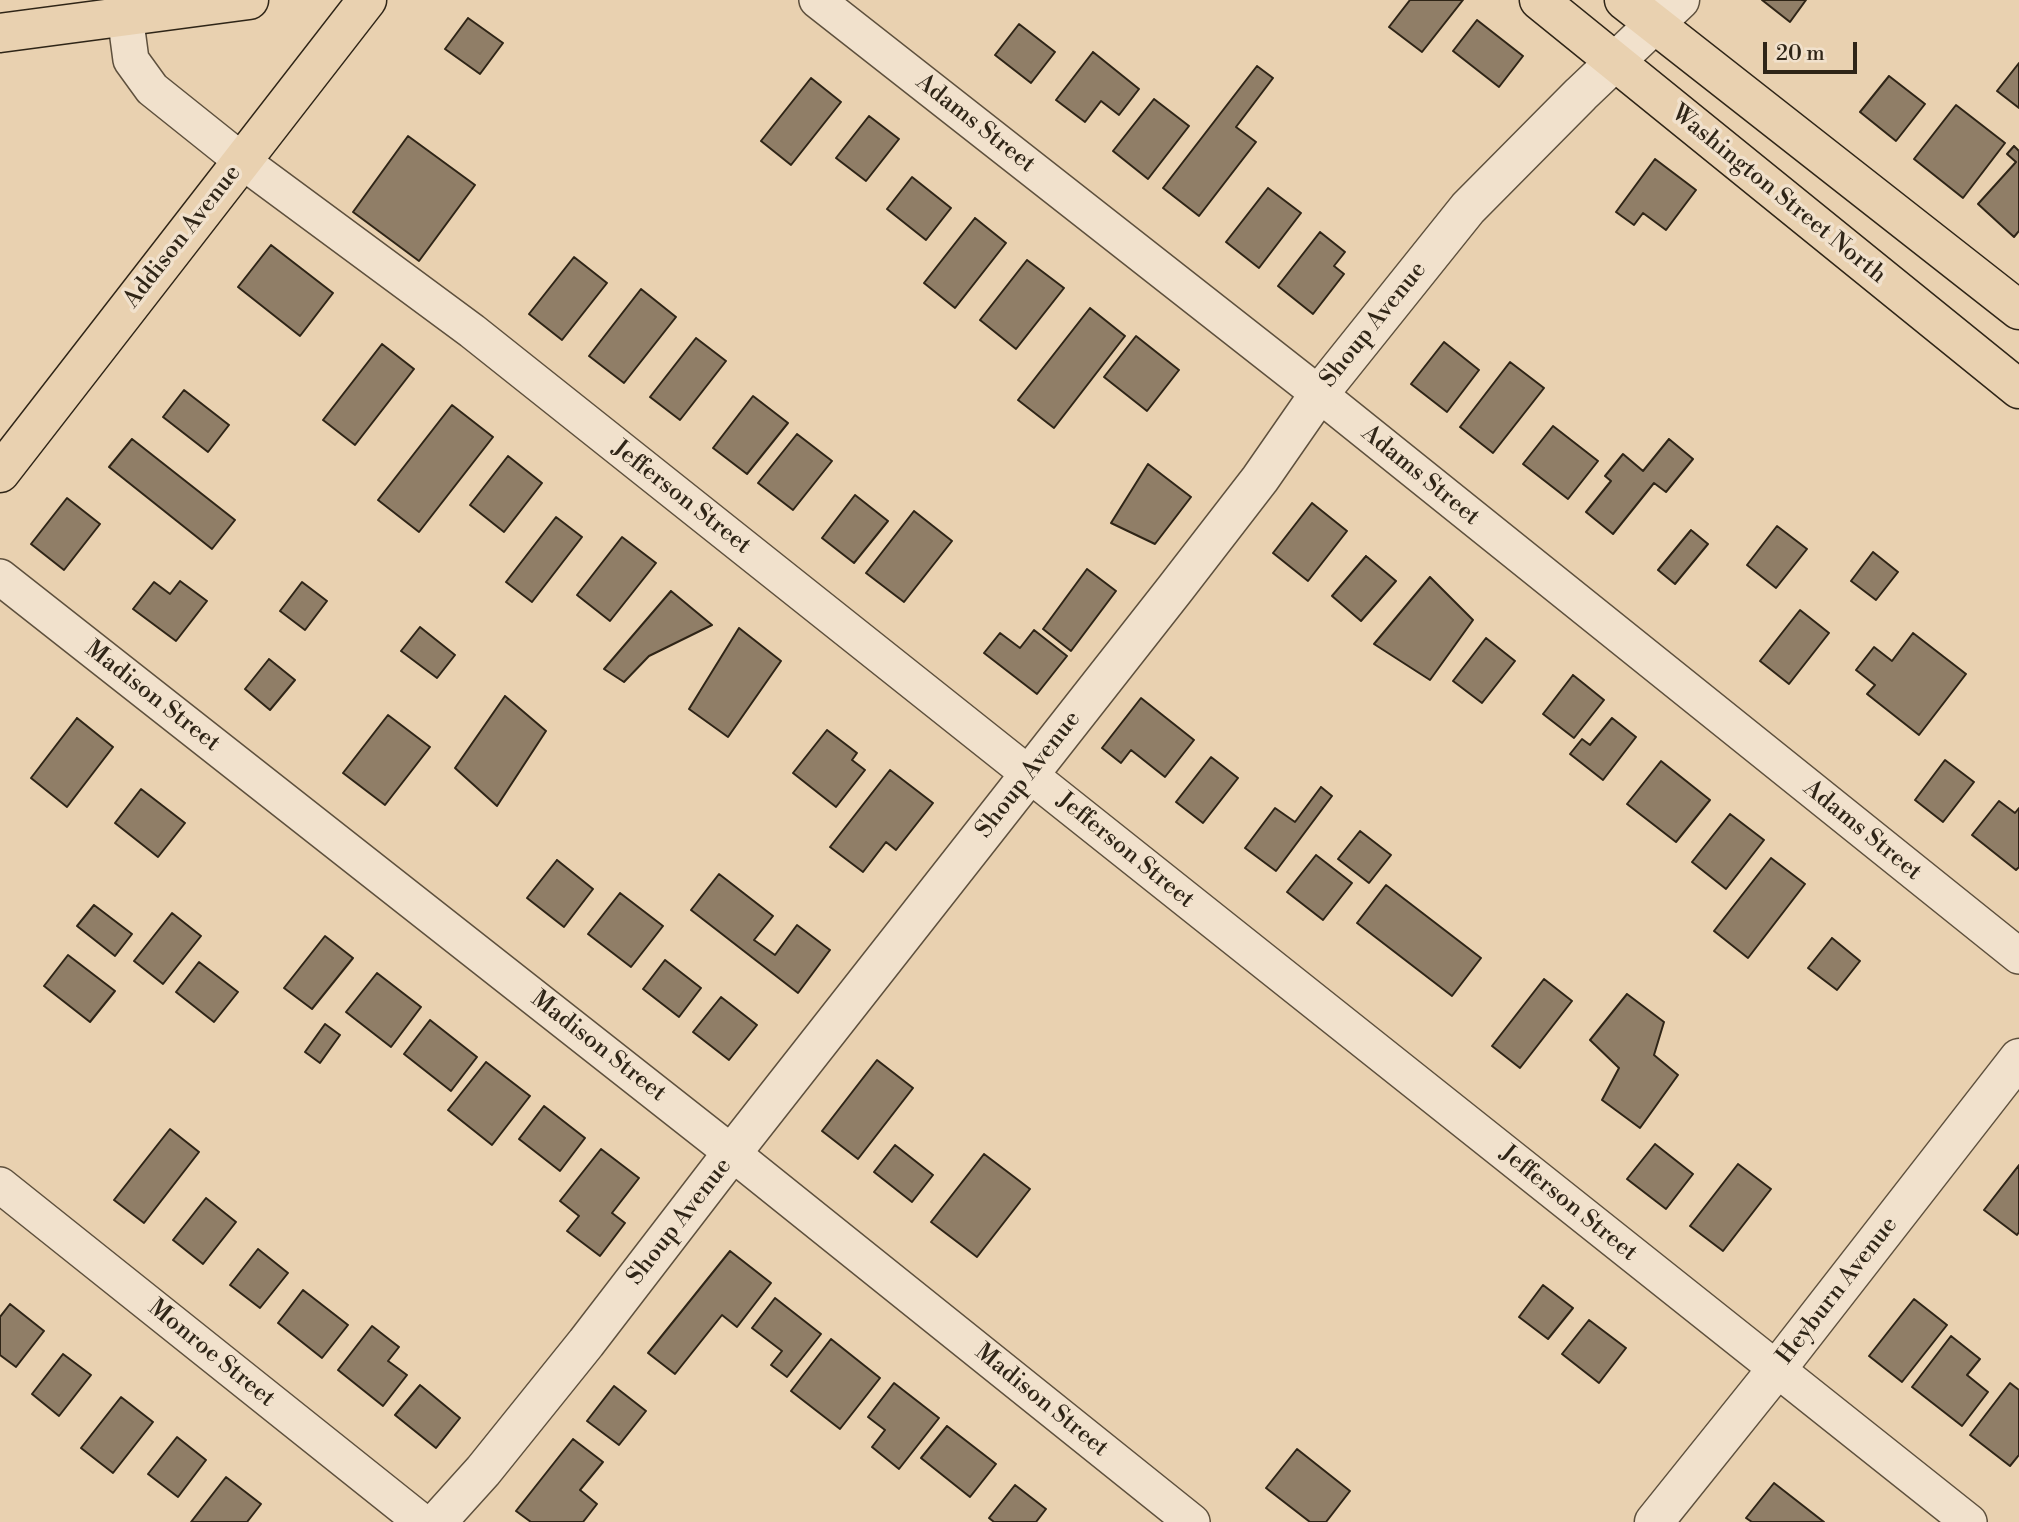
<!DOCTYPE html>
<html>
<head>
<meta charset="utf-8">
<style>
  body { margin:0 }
  #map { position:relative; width:2019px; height:1522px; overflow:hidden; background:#e9d1b0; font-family:"Libre Bodoni",serif }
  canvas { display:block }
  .scale { position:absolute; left:1763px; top:42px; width:94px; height:32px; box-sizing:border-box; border:4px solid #2f2517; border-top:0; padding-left:9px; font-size:21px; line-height:24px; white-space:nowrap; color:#2f2517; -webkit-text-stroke:5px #f1e1cc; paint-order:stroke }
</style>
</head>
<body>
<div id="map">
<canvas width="2019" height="1522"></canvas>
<div class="scale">20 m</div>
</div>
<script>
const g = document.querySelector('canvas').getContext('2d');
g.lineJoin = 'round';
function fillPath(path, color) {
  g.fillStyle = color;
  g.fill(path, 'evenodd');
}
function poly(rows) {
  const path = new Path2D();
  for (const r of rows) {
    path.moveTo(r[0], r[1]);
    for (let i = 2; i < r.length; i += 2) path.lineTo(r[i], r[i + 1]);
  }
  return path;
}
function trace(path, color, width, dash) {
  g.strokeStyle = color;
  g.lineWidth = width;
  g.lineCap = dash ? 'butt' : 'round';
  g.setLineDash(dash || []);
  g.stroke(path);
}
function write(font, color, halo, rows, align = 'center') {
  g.font = font + ' "Libre Bodoni",serif';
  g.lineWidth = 7;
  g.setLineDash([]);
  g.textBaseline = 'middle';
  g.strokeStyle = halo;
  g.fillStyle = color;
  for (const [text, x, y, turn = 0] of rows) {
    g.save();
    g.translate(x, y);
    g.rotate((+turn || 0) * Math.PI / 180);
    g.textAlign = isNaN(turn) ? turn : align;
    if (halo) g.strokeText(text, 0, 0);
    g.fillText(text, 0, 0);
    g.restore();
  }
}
const building = poly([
  [1410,0,1463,0,1422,52,1389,27,1410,0],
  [1762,0,1806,0,1790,22,1762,0],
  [468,18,503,43,480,74,445,49,468,18],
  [1477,20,1523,56,1499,87,1453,51,1477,20],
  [1019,24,1055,52,1031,83,995,55,1019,24],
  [1093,52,1139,89,1119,115,1101,101,1085,122,1056,100,1093,52],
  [2019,63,2019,108,1997,91,2019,63],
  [1257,66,1273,78,1236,127,1256,142,1199,216,1163,188,1257,66],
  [1889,76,1925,104,1896,141,1860,112,1889,76],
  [811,78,841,102,791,165,761,141,811,78],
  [1154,99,1189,126,1148,179,1113,151,1154,99],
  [1956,105,2005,143,1963,198,1914,159,1956,105],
  [869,116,899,139,866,181,836,158,869,116],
  [408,136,475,185,419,261,353,212,408,136],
  [2014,146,2019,151,2019,231,2014,237,1978,204,2016,162,2007,154,2014,146],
  [1655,159,1696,190,1666,230,1643,213,1634,225,1616,212,1655,159],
  [912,177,951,208,926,240,887,209,912,177],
  [1268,188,1301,213,1259,268,1226,242,1268,188],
  [975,218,1006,243,955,308,924,283,975,218],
  [1320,232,1345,252,1334,266,1344,274,1313,314,1278,286,1320,232],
  [271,245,333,293,300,336,238,287,271,245],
  [574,257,607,283,562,340,529,314,574,257],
  [1027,260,1064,288,1016,349,980,320,1027,260],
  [641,289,676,317,624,383,589,356,641,289],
  [1090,308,1125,336,1054,428,1018,400,1090,308],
  [1136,336,1179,370,1147,411,1104,377,1136,336],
  [696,338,726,361,680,420,650,397,696,338],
  [1444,342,1479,370,1447,412,1411,384,1444,342],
  [382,344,414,369,355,445,323,420,382,344],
  [1510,362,1544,388,1493,453,1460,427,1510,362],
  [184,390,229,425,208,452,163,417,184,390],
  [753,396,788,423,747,474,713,448,753,396],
  [452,405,493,437,419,532,378,500,452,405],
  [1553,426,1598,461,1568,499,1523,464,1553,426],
  [797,434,832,461,793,510,758,483,797,434],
  [132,439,235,520,212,549,109,467,132,439],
  [1669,439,1693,459,1666,492,1654,483,1613,534,1586,512,1611,481,1605,476,1623,454,1643,471,1669,439],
  [508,456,542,483,504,532,470,505,508,456],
  [1148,464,1191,497,1155,544,1111,523,1148,464],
  [855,495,888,521,854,563,822,538,855,495],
  [67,498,100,524,64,570,31,544,67,498],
  [1312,503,1347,531,1308,581,1273,553,1312,503],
  [914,511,952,541,904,602,866,573,914,511],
  [556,517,582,537,532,602,506,582,556,517],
  [1777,526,1807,549,1776,588,1747,565,1777,526],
  [1691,530,1708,544,1675,584,1658,570,1691,530],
  [622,537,656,563,610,621,577,595,622,537],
  [1873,552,1898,572,1876,600,1851,581,1873,552],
  [1366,556,1396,581,1361,621,1332,596,1366,556],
  [1087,569,1116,591,1071,651,1043,629,1087,569],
  [1430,577,1473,620,1430,680,1374,644,1430,577],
  [180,581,207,601,176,641,133,609,154,582,170,594,180,581],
  [302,582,327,601,305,630,280,611,302,582],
  [671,591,712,625,649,656,624,682,604,669,671,591],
  [1800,610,1829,633,1789,684,1760,661,1800,610],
  [420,627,455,655,437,678,401,651,420,627],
  [739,628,781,661,728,737,689,709,739,628],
  [1034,630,1067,656,1037,694,984,653,1000,633,1020,648,1034,630],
  [1913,633,1966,674,1919,735,1867,694,1875,685,1856,670,1874,647,1892,661,1913,633],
  [1486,638,1515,661,1482,703,1453,681,1486,638],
  [269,659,295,680,270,710,245,689,269,659],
  [1573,675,1604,700,1574,738,1543,714,1573,675],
  [505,696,546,731,497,806,455,768,505,696],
  [1141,698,1194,740,1165,777,1131,750,1121,763,1102,748,1141,698],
  [388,715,430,747,385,805,343,773,388,715],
  [77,718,113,747,67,807,31,778,77,718],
  [1612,718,1636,737,1603,780,1570,754,1582,739,1590,745,1612,718],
  [827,730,857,753,852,760,865,770,836,807,793,773,827,730],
  [1211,757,1238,778,1203,823,1176,802,1211,757],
  [1945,760,1974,782,1943,822,1915,800,1945,760],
  [1661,761,1710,800,1676,842,1627,804,1661,761],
  [890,770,933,803,896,850,886,842,863,872,830,847,890,770],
  [1321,787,1332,796,1276,871,1245,848,1275,808,1295,822,1321,787],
  [141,789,185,823,158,857,115,823,141,789],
  [1999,801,2015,813,2019,808,2019,867,2016,870,1972,835,1999,801],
  [1730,814,1764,840,1726,889,1692,862,1730,814],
  [1360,831,1391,855,1369,883,1338,859,1360,831],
  [1316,855,1352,883,1323,920,1287,892,1316,855],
  [1771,858,1805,884,1748,958,1714,931,1771,858],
  [557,860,593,889,564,927,527,898,557,860],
  [719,874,773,916,754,940,775,955,797,925,830,950,798,993,691,910,719,874],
  [1386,885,1481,958,1452,996,1357,923,1386,885],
  [620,893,663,926,631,967,588,934,620,893],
  [94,905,132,934,115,956,77,926,94,905],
  [172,913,201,936,163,984,134,961,172,913],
  [325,936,353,958,312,1009,284,988,325,936],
  [1832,938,1860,961,1837,990,1808,968,1832,938],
  [68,955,115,991,90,1022,44,986,68,955],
  [665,960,701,988,679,1017,643,989,665,960],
  [199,962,238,992,214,1022,176,992,199,962],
  [377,973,421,1007,391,1047,346,1012,377,973],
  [1544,979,1572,1001,1520,1068,1492,1046,1544,979],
  [1627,994,1664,1022,1654,1055,1678,1075,1640,1128,1602,1100,1619,1068,1590,1040,1627,994],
  [721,997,757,1025,729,1060,693,1032,721,997],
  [430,1020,477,1057,451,1091,404,1054,430,1020],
  [325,1024,340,1035,320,1063,305,1052,325,1024],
  [877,1060,913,1088,858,1159,822,1131,877,1060],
  [486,1062,530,1096,492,1145,448,1110,486,1062],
  [544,1106,585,1138,560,1171,519,1139,544,1106],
  [170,1129,199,1152,144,1223,114,1200,170,1129],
  [1655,1144,1693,1174,1666,1209,1627,1179,1655,1144],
  [895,1145,933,1175,912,1202,874,1172,895,1145],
  [601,1149,639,1178,612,1213,625,1223,600,1256,567,1231,579,1216,560,1201,601,1149],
  [984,1154,1030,1189,977,1257,931,1222,984,1154],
  [1738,1164,1771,1189,1723,1251,1690,1226,1738,1164],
  [2019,1165,2019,1232,2017,1235,1984,1210,2019,1165],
  [206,1198,236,1222,203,1264,173,1240,206,1198],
  [258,1249,288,1273,260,1308,230,1285,258,1249],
  [730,1251,771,1283,737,1327,722,1315,675,1374,648,1353,730,1251],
  [1543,1285,1573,1308,1548,1339,1519,1317,1543,1285],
  [303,1290,348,1325,322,1358,278,1323,303,1290],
  [775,1298,821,1334,787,1377,771,1365,782,1351,752,1328,775,1298],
  [1914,1299,1947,1325,1902,1382,1869,1356,1914,1299],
  [10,1304,44,1331,16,1367,0,1355,0,1317,10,1304],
  [1589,1320,1626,1348,1599,1383,1562,1354,1589,1320],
  [372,1326,399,1347,388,1361,407,1375,383,1406,338,1370,372,1326],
  [1951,1336,1980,1359,1967,1375,1988,1392,1962,1426,1912,1387,1951,1336],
  [831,1339,880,1378,840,1429,791,1391,831,1339],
  [63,1354,91,1375,59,1416,32,1394,63,1354],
  [894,1383,939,1418,899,1469,872,1447,885,1430,868,1417,894,1383],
  [2010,1383,2019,1390,2019,1455,2010,1466,1970,1435,2010,1383],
  [420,1385,460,1418,436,1448,395,1415,420,1385],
  [614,1386,646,1411,619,1445,587,1421,614,1386],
  [121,1397,153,1422,113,1473,81,1448,121,1397],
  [947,1426,996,1464,970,1497,921,1458,947,1426],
  [177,1437,206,1460,178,1497,148,1474,177,1437],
  [573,1439,603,1462,580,1490,597,1504,583,1522,531,1522,516,1511,573,1439],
  [1297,1449,1350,1491,1326,1522,1310,1522,1266,1488,1297,1449],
  [226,1477,261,1504,247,1522,191,1522,226,1477],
  [1774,1483,1824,1522,1752,1522,1746,1518,1774,1483],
  [1015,1485,1046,1509,1036,1522,994,1522,989,1518,1015,1485]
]);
const minor = poly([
  [123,0,131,60,152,89,242,161,472,331,1969,1522],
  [817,0,1319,394,2019,956],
  [0,577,732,1153,1192,1522],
  [0,1185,422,1522]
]);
const tertiary = poly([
  [437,1522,483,1471,586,1343,732,1153,1175,589,1260,479,1319,394,1468,208,1581,94,1680,0],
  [1654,1522,1776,1370,2019,1058]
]);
const primary = poly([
  [1539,0,2019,389],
  [1624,0,2019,310],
  [0,33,249,0],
  [0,473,367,0]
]);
const streetNames = [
  ["Adams Street",975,124,38],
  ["Washington Street North",1778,195,39],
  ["Addison Avenue",183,237,-52],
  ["Shoup Avenue",1374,325,-51],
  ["Adams Street",1420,476,39],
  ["Jefferson Street",681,498,38],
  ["Madison Street",152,697,38],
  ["Shoup Avenue",1029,775,-52],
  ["Adams Street",1862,831,39],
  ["Jefferson Street",1125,851,39],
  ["Madison Street",598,1047,38],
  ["Jefferson Street",1568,1204,39],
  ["Shoup Avenue",680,1222,-52],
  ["Heyburn Avenue",1838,1291,-52],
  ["Monroe Street",211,1354,39],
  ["Madison Street",1041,1401,39]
];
fillPath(building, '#907e67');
trace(building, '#2f2517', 2);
trace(minor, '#5e503d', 38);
trace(tertiary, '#5e503d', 41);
trace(primary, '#2f2517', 41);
trace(minor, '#f1e1cc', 35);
trace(tertiary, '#f1e1cc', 38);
trace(primary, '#e9d1b0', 38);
write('24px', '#2f2517', '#f1e1cc', streetNames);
</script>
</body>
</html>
